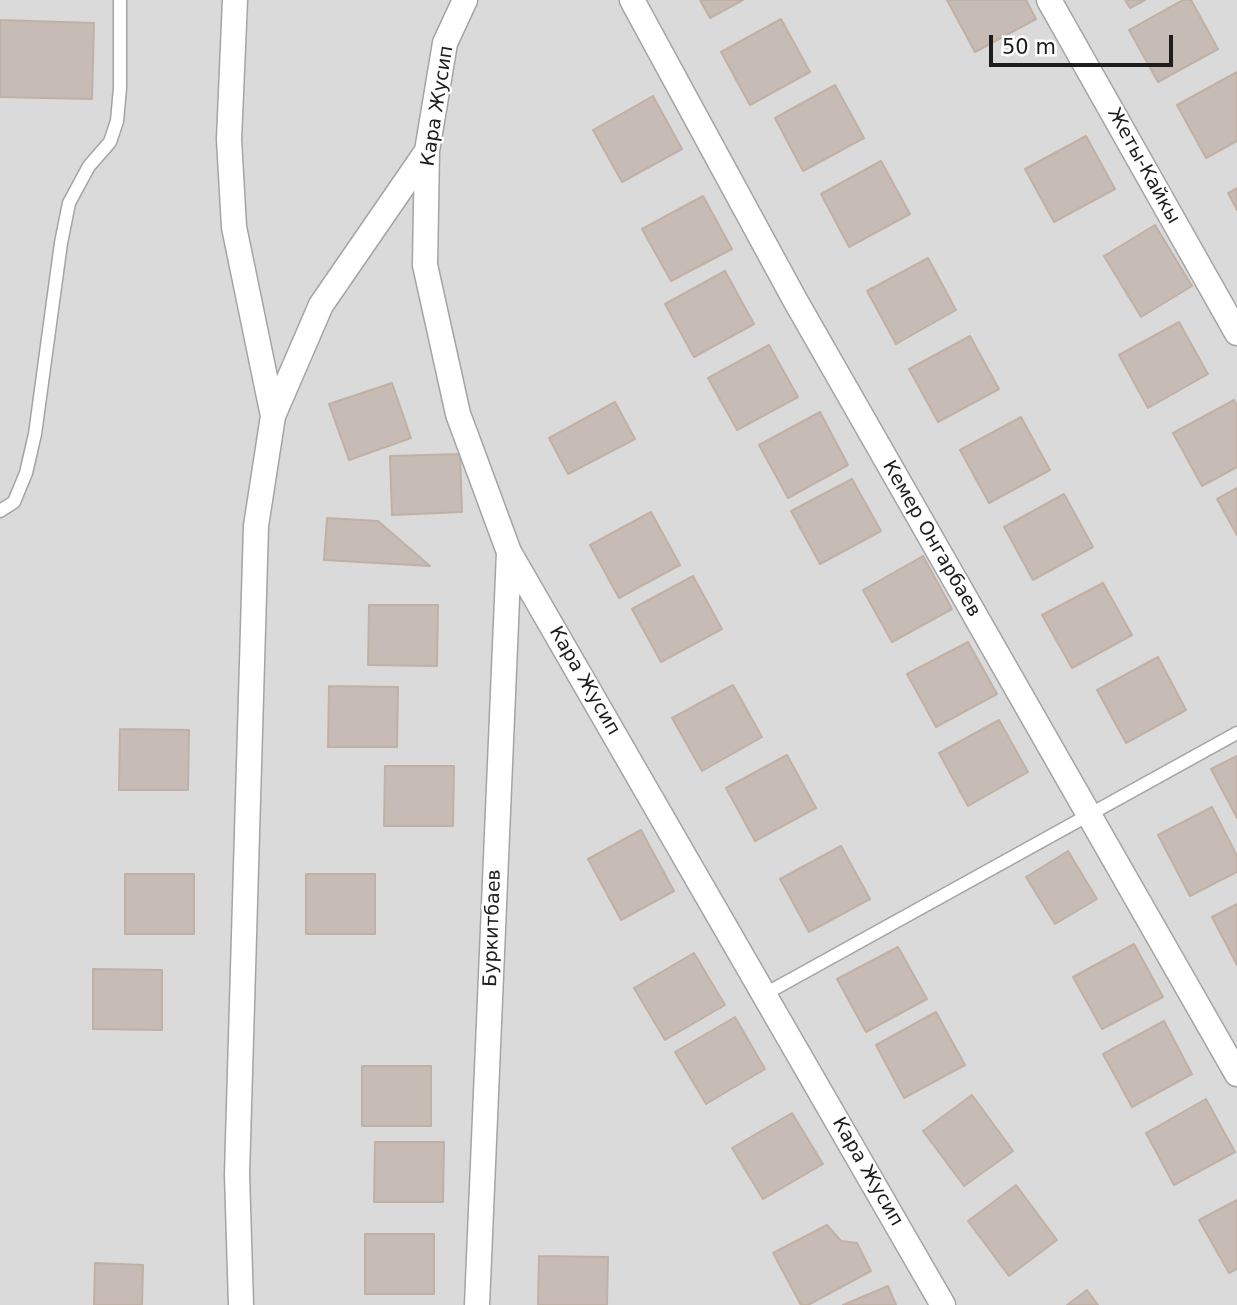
<!DOCTYPE html>
<html>
<head>
<meta charset="utf-8">
<style>
  body { margin:0 }
  #map { position:relative; width:1237px; height:1305px; overflow:hidden; background:#efeae2; font-family:"DejaVu Sans",sans-serif }
  canvas { display:block }
  .scale { position:absolute; left:989px; top:35px; width:184px; height:32px; box-sizing:border-box; border:4px solid #1d1d1d; border-top:0; padding-left:9px; font-size:21px; line-height:24px; white-space:nowrap; color:#1d1d1d; -webkit-text-stroke:5px #fff; paint-order:stroke }
</style>
</head>
<body>
<div id="map">
<canvas width="1237" height="1305"></canvas>
<div class="scale">50 m</div>
</div>
<script>
const g = document.querySelector('canvas').getContext('2d');
g.lineJoin = 'round';
function fillPath(path, color) {
  g.fillStyle = color;
  g.fill(path, 'evenodd');
}
function poly(rows) {
  const path = new Path2D();
  for (const r of rows) {
    path.moveTo(r[0], r[1]);
    for (let i = 2; i < r.length; i += 2) path.lineTo(r[i], r[i + 1]);
  }
  return path;
}
function trace(path, color, width, dash) {
  g.strokeStyle = color;
  g.lineWidth = width;
  g.lineCap = dash ? 'butt' : 'round';
  g.setLineDash(dash || []);
  g.stroke(path);
}
function write(font, color, halo, rows, align = 'center') {
  g.font = font + ' "DejaVu Sans",sans-serif';
  g.lineWidth = 5;
  g.setLineDash([]);
  g.textBaseline = 'middle';
  g.strokeStyle = halo;
  g.fillStyle = color;
  for (const [text, x, y, turn = 0] of rows) {
    g.save();
    g.translate(x, y);
    g.rotate((+turn || 0) * Math.PI / 180);
    g.textAlign = isNaN(turn) ? turn : align;
    if (halo) g.strokeText(text, 0, 0);
    g.fillText(text, 0, 0);
    g.restore();
  }
}
const residential = poly([
  [0,0,1237,0,1237,1305,0,1305]
]);
const building = poly([
  [700,0,743,0,710,18,700,0],
  [947,0,1026,0,1036,19,975,52,947,0],
  [1125,0,1145,0,1130,8,1125,0],
  [1183,0,1191,0,1218,49,1158,82,1129,30,1183,0],
  [781,19,810,72,750,105,721,52,781,19],
  [0,20,94,23,92,99,0,97,0,20],
  [1237,72,1237,141,1206,158,1177,105,1237,72],
  [835,85,864,138,803,171,775,118,835,85],
  [653,96,682,149,622,182,593,130,653,96],
  [1086,136,1115,189,1054,222,1025,169,1086,136],
  [881,161,910,214,849,247,821,194,881,161],
  [1237,188,1237,210,1228,193,1237,188],
  [703,196,732,249,671,281,642,229,703,196],
  [1155,225,1192,286,1141,317,1104,256,1155,225],
  [928,258,956,310,896,344,867,291,928,258],
  [725,271,754,324,694,357,665,304,725,271],
  [1179,322,1208,374,1148,408,1119,355,1179,322],
  [970,336,999,389,938,422,909,369,970,336],
  [769,345,798,397,737,430,708,378,769,345],
  [392,383,411,438,349,460,329,404,392,383],
  [1234,400,1237,406,1237,467,1202,486,1173,433,1234,400],
  [615,402,635,439,568,474,549,438,615,402],
  [820,412,848,465,788,498,759,445,820,412],
  [1021,417,1050,470,989,503,960,450,1021,417],
  [460,454,462,512,392,515,390,456,460,454],
  [852,479,881,531,820,564,791,511,852,479],
  [1237,488,1237,535,1217,499,1237,488],
  [1064,494,1093,547,1033,580,1004,527,1064,494],
  [651,512,680,565,619,598,590,545,651,512],
  [327,518,378,521,430,566,324,560,327,518],
  [923,556,952,609,892,642,863,590,923,556],
  [693,576,722,629,661,662,632,609,693,576],
  [1103,583,1132,635,1072,668,1042,615,1103,583],
  [369,605,438,605,437,666,368,665,369,605],
  [968,642,997,694,936,727,907,674,968,642],
  [1158,657,1186,710,1126,743,1097,690,1158,657],
  [733,685,762,737,702,771,672,718,733,685],
  [329,686,398,687,397,747,328,747,329,686],
  [999,720,1028,772,968,806,939,753,999,720],
  [120,729,189,730,188,790,119,790,120,729],
  [787,755,816,808,755,841,726,788,787,755],
  [1237,756,1237,818,1211,769,1237,756],
  [385,766,454,766,453,826,384,826,385,766],
  [1212,807,1237,856,1237,872,1190,896,1158,835,1212,807],
  [641,830,674,891,621,920,588,859,641,830],
  [841,846,870,899,809,932,780,879,841,846],
  [1068,851,1097,899,1055,924,1026,877,1068,851],
  [125,874,194,874,194,934,125,934,125,874],
  [306,874,375,874,375,934,306,934,306,874],
  [1237,904,1237,965,1212,917,1237,904],
  [1134,944,1163,997,1102,1029,1073,977,1134,944],
  [898,947,927,999,866,1032,837,979,898,947],
  [694,953,725,1005,665,1040,634,988,694,953],
  [93,969,162,970,162,1030,93,1029,93,969],
  [936,1012,965,1065,904,1098,876,1045,936,1012],
  [735,1017,765,1069,706,1104,675,1052,735,1017],
  [1164,1021,1192,1074,1132,1107,1103,1054,1164,1021],
  [362,1066,431,1066,431,1126,362,1126,362,1066],
  [972,1095,1013,1151,964,1186,923,1131,972,1095],
  [1206,1099,1235,1152,1174,1185,1146,1133,1206,1099],
  [792,1113,823,1164,763,1199,732,1148,792,1113],
  [375,1142,444,1142,443,1202,374,1202,375,1142],
  [1016,1185,1057,1240,1009,1276,968,1221,1016,1185],
  [1237,1200,1237,1269,1229,1273,1199,1220,1237,1200],
  [827,1225,841,1241,857,1243,871,1271,808,1305,801,1305,773,1253,827,1225],
  [365,1234,434,1234,434,1294,365,1294,365,1234],
  [539,1256,608,1257,607,1305,538,1305,539,1256],
  [95,1263,143,1265,142,1305,94,1305,95,1263],
  [888,1286,896,1305,843,1305,888,1286],
  [1087,1290,1098,1305,1067,1305,1087,1290]
]);
const service = poly([
  [0,511,14,502,26,473,35,434,61,243,69,203,89,166,110,142,117,121,120,88,120,0],
  [765,994,1237,733]
]);
const minor = poly([
  [235,0,229,139,234,227,273,416],
  [465,0,445,43,427,151,425,265,458,414,509,552,943,1305],
  [632,0,795,300,1237,1074],
  [1049,0,1237,333],
  [241,1305,237,1174,256,526,273,416,321,305,427,151],
  [477,1305,509,552]
]);
const streetNames = [
  ["Кара Жусип",438,106,-81],
  ["Жеты-Кайкы",1143,166,61],
  ["Кемер Онгарбаев",931,539,60],
  ["Кара Жусип",584,681,60],
  ["Буркитбаев",493,928,-88],
  ["Кара Жусип",867,1172,60]
];
fillPath(residential, '#dbdada');
fillPath(building, '#c7bcb5');
trace(building, '#c1b0a4', 2);
trace(service, '#a4a4a4', 15);
trace(minor, '#a4a4a4', 27);
trace(service, '#fff', 12);
trace(minor, '#fff', 24);
write('19px', '#1d1d1d', '#fff', streetNames);
</script>
</body>
</html>
